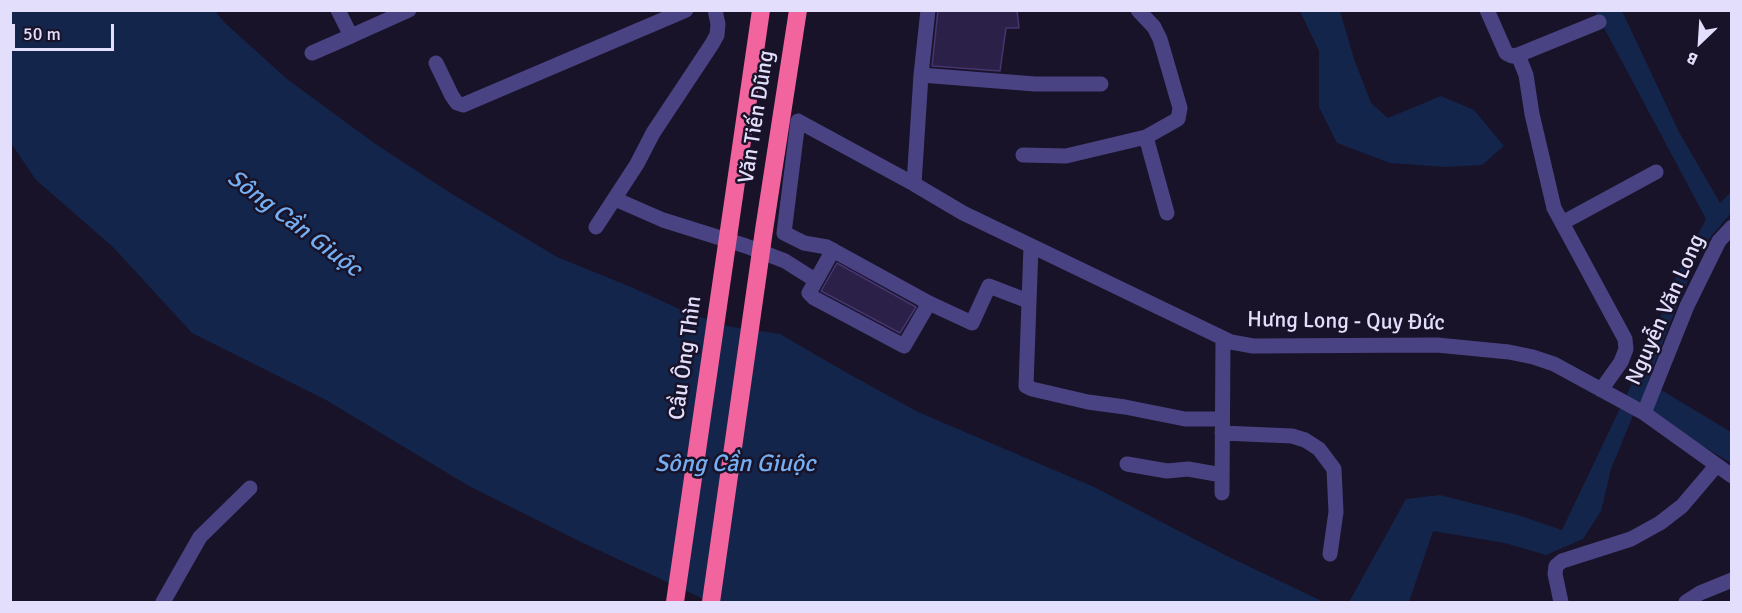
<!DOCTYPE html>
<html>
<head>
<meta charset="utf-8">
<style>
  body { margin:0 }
  #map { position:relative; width:1742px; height:613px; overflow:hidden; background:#181328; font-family:Signika,sans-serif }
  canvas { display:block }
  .frame { position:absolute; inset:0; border:12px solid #e3defc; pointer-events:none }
  .north { position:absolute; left:1670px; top:12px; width:60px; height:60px; -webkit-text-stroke:4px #181328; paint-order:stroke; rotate:205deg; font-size:16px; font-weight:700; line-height:24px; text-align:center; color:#e3defc }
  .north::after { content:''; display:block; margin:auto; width:21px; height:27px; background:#e3defc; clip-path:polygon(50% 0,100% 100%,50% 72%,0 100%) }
  .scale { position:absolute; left:12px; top:24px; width:102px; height:27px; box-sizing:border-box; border:3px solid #e3defc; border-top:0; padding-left:8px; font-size:18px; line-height:21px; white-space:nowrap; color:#e3defc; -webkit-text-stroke:4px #181328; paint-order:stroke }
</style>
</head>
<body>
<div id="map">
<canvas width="1742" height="613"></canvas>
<div class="frame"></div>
<div class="north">B</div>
<div class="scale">50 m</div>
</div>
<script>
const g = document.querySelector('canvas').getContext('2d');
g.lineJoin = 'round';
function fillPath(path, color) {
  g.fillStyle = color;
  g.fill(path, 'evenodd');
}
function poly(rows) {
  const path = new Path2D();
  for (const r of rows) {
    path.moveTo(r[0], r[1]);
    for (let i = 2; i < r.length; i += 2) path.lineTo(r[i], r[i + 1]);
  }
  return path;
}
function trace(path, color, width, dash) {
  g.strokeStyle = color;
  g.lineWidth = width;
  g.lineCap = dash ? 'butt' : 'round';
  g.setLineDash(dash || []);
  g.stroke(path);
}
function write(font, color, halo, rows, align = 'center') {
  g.font = font + ' Signika,sans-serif';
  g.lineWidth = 5;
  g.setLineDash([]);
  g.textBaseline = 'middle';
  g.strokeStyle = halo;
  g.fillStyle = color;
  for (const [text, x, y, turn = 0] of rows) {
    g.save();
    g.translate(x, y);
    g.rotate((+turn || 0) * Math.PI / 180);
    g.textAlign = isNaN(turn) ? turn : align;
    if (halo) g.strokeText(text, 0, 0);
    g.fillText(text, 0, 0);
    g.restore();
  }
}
const water = poly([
  [10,11,215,11,225,23,287,79,374,143,452,194,557,257,631,287,686,312,727,326,780,334,847,373,918,412,1094,487,1229,557,1324,602,710,602,581,542,469,486,326,400,192,333,113,247,36,180,11,143],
  [1300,11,1340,11,1354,59,1371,103,1388,118,1441,96,1474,110,1504,146,1482,165,1446,167,1390,163,1337,143,1319,107,1319,51],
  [1595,11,1622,11,1679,132,1720,203,1731,192,1731,213,1702,247,1668,328,1648,382,1731,432,1731,463,1701,445,1639,401,1611,469,1601,511,1583,539,1546,555,1505,543,1433,531,1409,602,1349,602,1406,499,1440,495,1518,515,1562,530,1647,352,1677,274,1706,219]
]);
const building = poly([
  [938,10,1017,10,1019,28,1006,28,1000,71,932,66,938,10],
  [837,263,916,307,900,333,821,291,837,263]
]);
const minor = poly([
  [338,10,351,36,409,10],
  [1138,10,1154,27,1160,39,1180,108,1178,119,1146,137,1167,213],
  [1487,10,1506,53,1512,56,1518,55,1526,75,1532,114,1554,208,1625,339,1626,349,1621,362,1601,390],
  [312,53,351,36],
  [1518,55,1599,22],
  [436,63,452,96,457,103,463,105,686,10],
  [921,75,1035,84,1101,84],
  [1023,155,1066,156,1146,137],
  [914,184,921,75,928,10],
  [615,199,663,220,746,246,785,261,815,280],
  [1562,223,1656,172],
  [596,227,637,164,653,133,712,44,717,35,718,24,715,10],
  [1031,246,1026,386,1032,389,1088,402,1125,407,1185,419,1222,419],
  [833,250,809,293,814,298,904,346,929,303],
  [1028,301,989,286,972,323,929,303,827,247,804,243,784,233,798,121,914,184,963,213,1231,342,1253,346,1437,345,1509,352,1533,357,1554,364,1644,413,1732,476],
  [1644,413,1687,306,1719,241,1732,227],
  [1222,433,1292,436,1305,440,1319,449,1334,469,1336,512,1330,554],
  [1127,464,1167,471,1188,469,1222,475],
  [1222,493,1223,339],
  [163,602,200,537,250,488],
  [1561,602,1555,574,1556,566,1562,561,1631,539,1660,523,1682,506,1716,466],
  [1686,602,1700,593,1732,580]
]);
const highway = poly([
  [675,602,761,10],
  [711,602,764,230,798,10]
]);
const streetNames = [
  ["Văn Tiến Dũng",757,117,-81],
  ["Nguyễn Văn Long",1666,310,-66],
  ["Hưng Long - Quy Đức",1346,322,1],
  ["Cầu Ông Thìn",686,358,-82]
];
const waterNames = [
  ["Sông Cần Giuộc",294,224,37],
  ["Sông Cần Giuộc",735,465]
];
fillPath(water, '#14254b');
fillPath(building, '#2b2148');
trace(building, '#453571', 1.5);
trace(minor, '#4a4383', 15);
trace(highway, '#f1649d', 18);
write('22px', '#e3defc', '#181328', streetNames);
write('italic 24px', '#75aff2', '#181328', waterNames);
</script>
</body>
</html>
